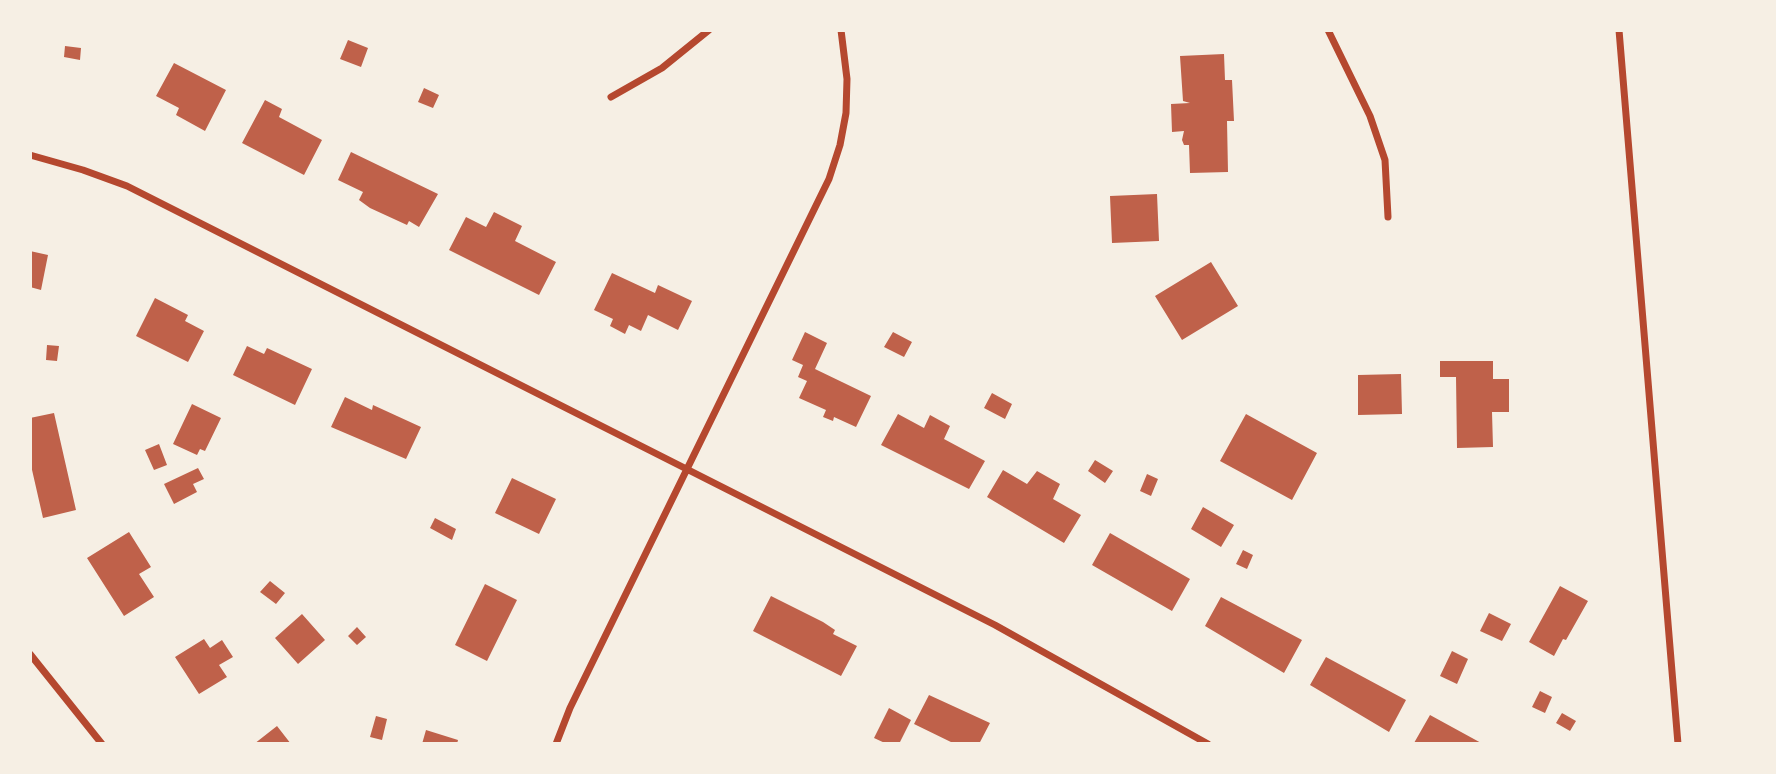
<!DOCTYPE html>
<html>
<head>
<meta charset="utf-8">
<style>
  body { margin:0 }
  #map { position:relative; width:1776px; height:774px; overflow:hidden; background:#f6efe4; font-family:"Nunito Sans",sans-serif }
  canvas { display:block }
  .frame { position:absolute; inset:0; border:32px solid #f6efe4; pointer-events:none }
</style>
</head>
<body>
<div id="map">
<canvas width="1776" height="774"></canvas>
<div class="frame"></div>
</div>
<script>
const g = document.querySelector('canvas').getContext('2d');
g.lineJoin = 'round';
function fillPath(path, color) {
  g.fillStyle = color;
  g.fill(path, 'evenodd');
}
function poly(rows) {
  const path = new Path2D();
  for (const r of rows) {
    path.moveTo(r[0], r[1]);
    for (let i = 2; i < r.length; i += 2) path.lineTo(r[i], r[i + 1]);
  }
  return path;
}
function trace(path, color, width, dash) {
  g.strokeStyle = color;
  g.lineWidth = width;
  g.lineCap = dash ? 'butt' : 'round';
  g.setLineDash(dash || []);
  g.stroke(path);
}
const building = poly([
  [348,40,368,48,361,67,340,59],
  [65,46,81,48,80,60,64,57],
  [1224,54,1225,80,1232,80,1234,121,1227,121,1228,172,1190,173,1189,145,1184,145,1182,140,1184,131,1172,132,1171,104,1190,103,1183,101,1180,56],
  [174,63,226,90,205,131,176,115,179,108,156,96],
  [424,88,439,95,433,108,418,102],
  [265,100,282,109,279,117,322,140,304,175,242,143],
  [351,152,438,194,419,227,409,221,407,225,370,208,359,200,363,192,338,180],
  [1157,194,1159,241,1112,243,1110,196],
  [494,212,522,226,515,241,556,262,539,295,449,250,466,217,486,227],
  [30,251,48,255,41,290,30,287],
  [1211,262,1238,306,1182,340,1155,296],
  [612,273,655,293,658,285,692,301,678,330,648,315,641,331,629,325,625,334,610,326,613,319,594,310],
  [155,298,188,315,185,321,204,331,188,362,136,336],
  [805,332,827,343,815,369,871,396,856,427,834,417,833,421,823,417,826,410,799,398,807,381,798,377,803,365,792,360],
  [893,332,912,342,904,357,884,347],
  [47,345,59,346,57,361,46,360],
  [247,346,264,354,267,348,312,369,295,405,233,375],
  [1440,361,1493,361,1493,379,1509,379,1509,412,1492,412,1493,447,1457,448,1456,377,1440,377],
  [1401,374,1402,414,1358,415,1358,375],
  [992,393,1012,404,1005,419,984,408],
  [345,397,372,410,373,405,421,427,406,459,331,427],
  [192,404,221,418,205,451,200,449,197,455,173,444],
  [54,413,76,510,43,518,30,461,30,418],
  [898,414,924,428,930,415,950,426,944,439,985,461,969,489,881,445],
  [1246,414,1317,453,1292,500,1220,461],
  [159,444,167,465,154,470,145,450],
  [1095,460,1113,471,1105,483,1088,471],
  [198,468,204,479,193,484,197,492,174,504,164,484],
  [1003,470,1027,484,1037,471,1060,484,1053,499,1081,515,1064,543,987,497],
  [1147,474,1158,479,1151,496,1140,491],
  [512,478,556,499,539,534,495,513],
  [1203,507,1234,525,1221,547,1191,529],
  [435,518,456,529,452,540,430,528],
  [129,532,151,567,139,574,154,597,124,616,87,558],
  [1110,533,1190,579,1172,611,1092,565],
  [1243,550,1253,555,1247,569,1236,564],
  [270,581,285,593,276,604,260,592],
  [485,584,517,600,487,661,455,645],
  [1560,586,1588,601,1566,640,1563,639,1554,656,1529,642],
  [771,596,823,622,835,630,833,634,857,646,841,676,753,631],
  [1221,597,1302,640,1284,673,1205,626],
  [1489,613,1511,624,1502,641,1480,631],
  [302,614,325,640,298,664,275,638],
  [357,627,366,637,357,645,348,636],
  [204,639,210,648,222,640,233,657,219,665,227,677,199,694,175,657],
  [1452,651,1468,659,1457,684,1440,676],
  [1326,657,1406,700,1389,732,1310,685],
  [1540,691,1552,697,1545,713,1532,707],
  [929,695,990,723,979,744,955,744,914,724],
  [889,708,911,720,899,744,887,744,874,738],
  [1562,713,1576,721,1570,731,1556,723],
  [1430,715,1483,744,1414,743],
  [376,716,387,719,382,740,370,737],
  [277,726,291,744,254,744],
  [426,730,458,740,457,744,422,744]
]);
const minor = poly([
  [1328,30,1370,116,1385,160,1388,217],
  [1619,30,1678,744],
  [611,97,662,68,709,30],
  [30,155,83,170,127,186,995,625,1208,744],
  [30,654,102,744],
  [556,744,570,708,829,179,840,145,846,113,847,79,841,30]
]);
fillPath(building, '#bf614a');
trace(minor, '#b5482f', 7);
</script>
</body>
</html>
